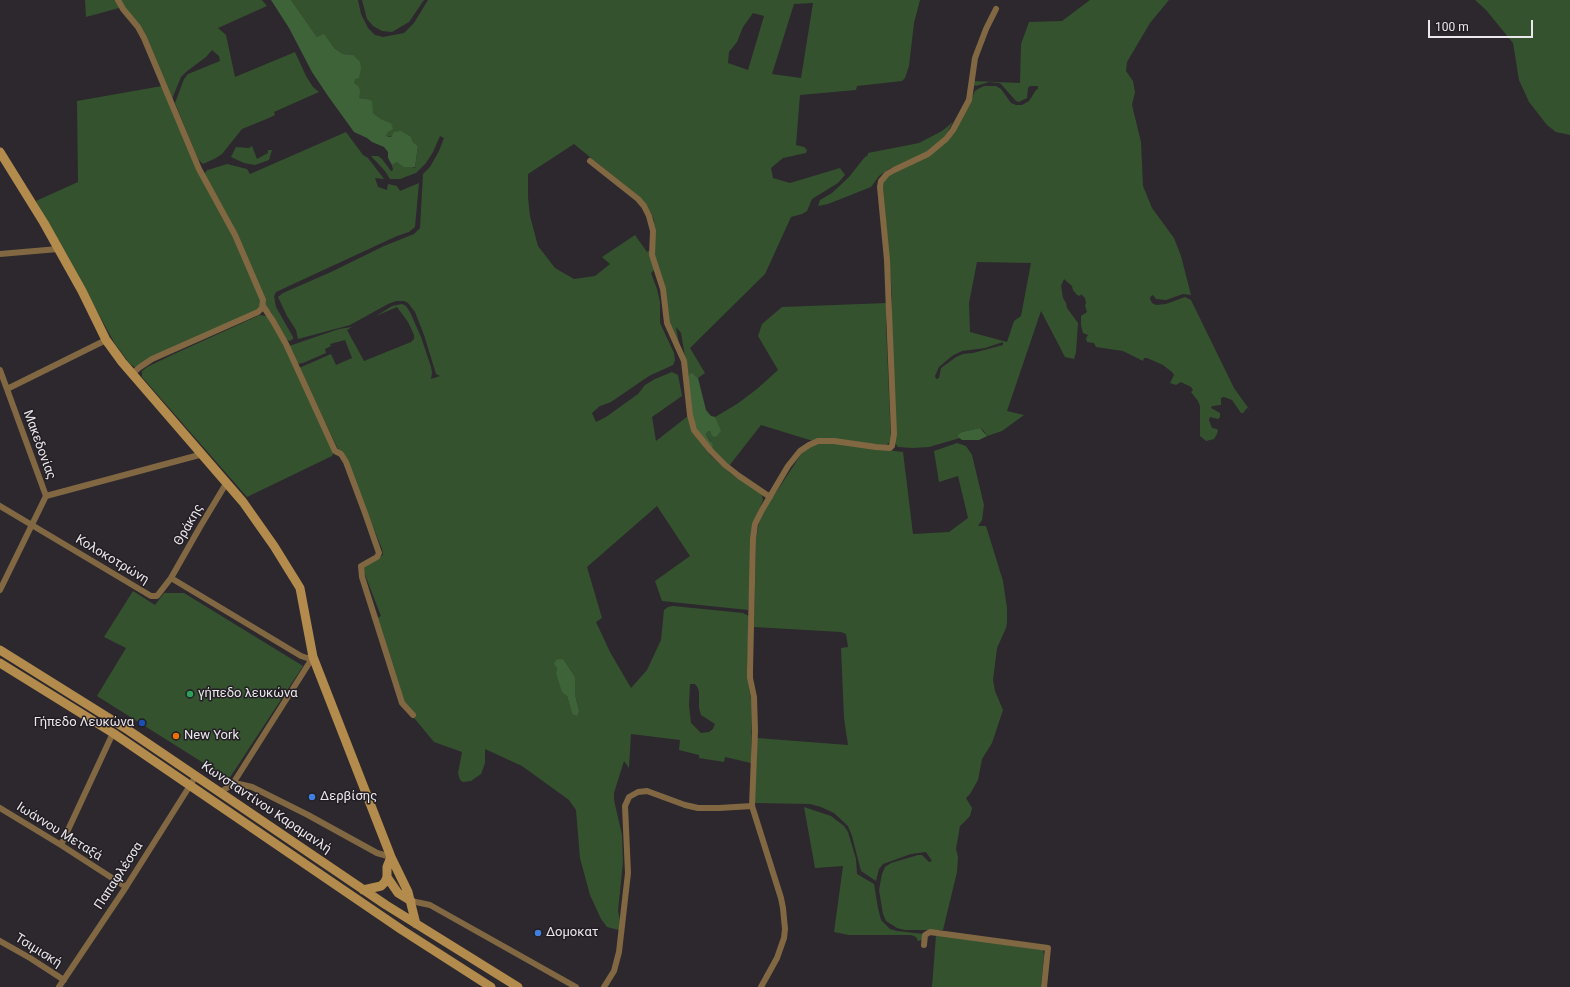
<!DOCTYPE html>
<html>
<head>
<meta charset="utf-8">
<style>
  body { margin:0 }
  #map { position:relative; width:1570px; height:987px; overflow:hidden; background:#2c282d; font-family:Roboto,sans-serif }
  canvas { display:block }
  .scale { position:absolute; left:1428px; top:20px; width:105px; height:18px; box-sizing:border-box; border:2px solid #ebe8ec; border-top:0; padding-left:5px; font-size:12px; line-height:14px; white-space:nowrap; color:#ebe8ec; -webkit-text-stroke:3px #221e24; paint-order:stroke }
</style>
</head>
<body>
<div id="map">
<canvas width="1570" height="987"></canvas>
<div class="scale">100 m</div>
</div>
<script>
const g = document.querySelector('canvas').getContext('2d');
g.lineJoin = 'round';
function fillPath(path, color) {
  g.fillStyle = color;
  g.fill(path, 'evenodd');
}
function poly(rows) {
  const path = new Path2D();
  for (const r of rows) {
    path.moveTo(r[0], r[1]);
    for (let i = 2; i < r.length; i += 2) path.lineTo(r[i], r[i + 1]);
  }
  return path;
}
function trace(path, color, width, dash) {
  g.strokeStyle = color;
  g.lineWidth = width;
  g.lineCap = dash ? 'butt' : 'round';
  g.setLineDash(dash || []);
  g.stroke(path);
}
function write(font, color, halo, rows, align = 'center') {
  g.font = font + ' Roboto,sans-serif';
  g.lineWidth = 3;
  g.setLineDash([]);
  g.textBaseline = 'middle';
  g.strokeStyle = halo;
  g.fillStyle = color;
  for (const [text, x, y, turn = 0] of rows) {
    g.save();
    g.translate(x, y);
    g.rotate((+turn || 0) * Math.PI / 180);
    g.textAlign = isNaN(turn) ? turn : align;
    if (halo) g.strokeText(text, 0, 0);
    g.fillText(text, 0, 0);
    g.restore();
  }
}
const green = poly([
  [85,0,116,0,119,8,86,17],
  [120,0,262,0,267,6,218,28,226,35,235,77,295,52,306,76,313,87,319,92,274,112,275,115,269,118,242,129,222,154,216,158,203,164,198,159,175,103,184,79,188,74,220,61,219,56,212,50,206,57,186,72,181,77,172,99,154,56],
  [291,0,358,0,361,14,368,28,375,35,383,37,404,33,414,23,428,0,920,0,914,23,909,66,905,78,902,81,857,86,856,90,800,95,796,145,804,147,807,150,806,153,783,158,771,168,773,178,790,183,840,168,845,175,838,183,812,199,807,211,802,214,791,217,765,274,690,348,705,373,698,378,691,372,687,379,687,368,681,333,676,327,680,349,671,331,655,259,654,220,651,213,639,197,574,144,528,174,528,197,530,216,538,246,555,268,574,279,595,276,610,264,602,257,635,235,647,252,650,250,655,269,651,273,657,289,660,302,660,323,674,353,675,360,673,365,649,376,611,402,600,406,592,413,596,422,606,417,638,394,645,385,655,379,672,372,678,375,682,396,652,417,656,441,688,416,702,444,710,455,731,474,761,492,763,500,758,512,748,610,662,601,655,581,690,556,657,506,587,567,602,618,596,622,610,652,631,688,647,670,661,640,664,610,668,607,673,606,743,613,749,616,747,676,752,705,751,763,725,757,724,762,699,758,699,755,679,750,680,740,631,734,629,768,624,761,614,793,614,800,622,835,623,862,618,911,620,921,619,930,607,927,601,919,590,895,580,858,576,810,569,800,522,766,485,749,485,763,481,774,471,781,463,782,460,780,458,773,462,752,434,742,405,707,376,619,381,616,362,567,383,555,382,549,352,475,338,449,299,368,331,354,336,365,352,358,345,340,330,344,331,346,325,349,326,353,303,363,297,364,289,346,339,329,352,327,347,330,364,361,411,342,414,339,414,335,408,322,397,307,376,316,392,306,402,304,406,306,410,312,421,337,431,367,432,373,431,379,440,376,436,374,424,335,415,312,408,303,404,301,396,301,388,304,350,325,298,339,296,330,287,316,278,297,283,293,331,272,384,246,414,234,420,228,423,174,430,167,439,151,444,138,440,136,433,152,426,163,416,173,400,179,390,179,385,171,371,156,378,156,382,159,391,171,393,170,392,165,397,162,415,168,418,146,413,142,411,137,386,136,391,123,381,119,373,113,367,99,359,98,354,83,353,55,343,54,317,37],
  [813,3,801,78,772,74,794,4],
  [753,13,764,16,748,70,728,63,729,52,737,42,743,27],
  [564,660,575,677,575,695,579,710,572,714,567,696,556,673,557,668],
  [690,684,695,684,698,688,699,692,699,708,701,715,715,724,713,729,709,732,701,733,691,723,689,705],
  [362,0,424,0,409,22,392,32,382,31,373,26,367,19],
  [1090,0,1169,0,1150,23,1127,62,1126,71,1133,81,1135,92,1132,105,1141,142,1143,186,1152,208,1174,238,1181,256,1191,295,1183,294,1166,300,1156,299,1153,295,1151,296,1150,299,1152,303,1156,305,1166,304,1185,297,1191,300,1234,388,1249,409,1247,408,1243,413,1241,413,1232,400,1224,397,1221,398,1221,405,1212,406,1211,408,1220,413,1220,417,1218,419,1210,417,1209,420,1212,428,1217,429,1218,431,1217,434,1214,439,1206,441,1200,436,1200,406,1198,401,1191,392,1193,390,1191,387,1181,382,1176,385,1170,383,1174,375,1172,372,1163,365,1147,358,1144,358,1143,361,1123,351,1096,347,1094,343,1087,342,1086,338,1088,335,1083,333,1081,325,1081,316,1087,312,1085,306,1086,303,1085,298,1081,294,1080,296,1077,295,1073,290,1072,286,1064,279,1061,286,1063,298,1066,303,1067,308,1078,323,1076,352,1074,359,1065,357,1041,311,1007,411,1024,415,1002,431,987,436,984,431,980,428,962,432,958,437,960,438,929,447,913,448,898,447,895,443,891,324,892,295,883,187,884,180,889,175,929,156,965,113,975,91,978,89,984,86,996,86,1001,89,1011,103,1016,105,1022,105,1029,101,1036,90,1038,89,1038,86,1030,86,1028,88,1027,98,1019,102,1016,101,1000,83,989,82,976,86,974,85,973,81,1020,83,1021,44,1029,22,1062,21],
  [977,262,1031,263,1021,316,1014,321,1007,342,970,332,969,303],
  [1003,342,1003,345,973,353,963,354,956,357,941,368,939,378,936,379,935,376,939,367,952,356,962,351,985,348],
  [1475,0,1570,0,1570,135,1556,132,1547,125,1529,102,1519,80,1513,43,1486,10],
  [162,86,245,260,260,298,260,306,258,309,136,368,130,364,115,344,36,201,78,182,77,101],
  [953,122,946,135,929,152,889,169,879,176,871,187,828,204,818,206,820,200,832,193,849,177,864,158,868,155,868,153,919,143,942,131],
  [346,132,363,155,368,158,384,179,375,178,378,187,387,190,388,184,397,186,400,191,419,183,415,227,409,232,397,236,276,292,274,296,276,307,293,337,293,339,290,341,286,340,271,312,265,307,205,176,205,173,208,169,208,170,227,164,247,169,250,174],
  [252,146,257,159,268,153,268,150,272,150,269,160,255,165,244,163,231,157,236,147,249,148],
  [887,303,886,326,891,441,889,443,886,445,813,441,761,425,729,466,711,449,711,441,706,435,707,432,710,431,712,434,716,420,715,417,737,404,757,389,778,370,758,336,762,324,782,307],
  [260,315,266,316,269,319,286,347,333,450,333,454,332,456,247,497,142,377,142,371,147,367,174,354],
  [832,443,903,452,913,534,949,532,968,518,958,476,939,482,934,451,957,443,966,446,972,455,984,505,982,520,978,526,986,526,1003,581,1007,608,1007,622,1006,628,997,648,993,680,995,691,1003,710,992,743,982,759,978,780,970,794,966,798,972,808,970,816,960,826,956,849,958,857,957,872,943,930,905,930,897,928,886,921,883,914,879,890,882,874,885,867,891,863,918,855,922,855,929,862,932,861,926,852,911,854,883,864,879,869,876,881,861,871,852,836,848,826,834,813,821,807,810,804,754,803,757,738,848,745,844,718,841,648,848,647,846,634,841,632,754,627,756,540,759,522,767,506,804,450,818,444],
  [133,591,155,605,164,593,184,593,303,666,229,779,97,696,126,648,104,637],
  [804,807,831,816,844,826,848,832,856,859,857,874,874,884,878,908,881,920,890,929,897,931,924,934,922,940,918,941,916,937,911,935,849,935,834,932,843,866,815,868],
  [936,935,1043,950,1044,955,1041,987,932,987]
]);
const forest = poly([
  [271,0,291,0,317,37,324,34,334,48,343,54,353,55,360,62,361,68,359,78,355,79,354,83,359,87,360,92,359,98,367,99,372,101,373,113,381,119,391,123,393,129,388,132,386,136,391,137,394,132,401,131,411,137,413,142,418,146,415,167,404,167,397,162,392,165,388,158,388,152,384,147,372,142,367,138,354,132,328,96,312,72,289,28],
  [691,372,698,378,706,410,711,416,715,417,721,431,716,437,712,436,710,431,707,432,706,435,713,445,711,449,694,425,687,379],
  [980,428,987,436,979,440,962,440,958,437,958,435,962,432],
  [560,659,564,660,575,677,575,695,579,710,577,716,572,714,567,696,562,692,556,673,557,668,554,664,556,660]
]);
const street = poly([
  [118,0,123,9,138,27,144,38,199,169,235,235,263,300,262,308,258,312,152,359,140,367,133,373],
  [590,161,638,199,644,206,649,216,653,231,652,255,663,289,667,323,684,361,690,415,694,430,711,451,725,465,739,476,770,497],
  [0,254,58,249],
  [263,306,273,321,286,344,335,451,341,454,346,462,365,513,379,553,377,557,361,566,362,577,402,703,413,715],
  [0,370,46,496,0,590],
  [7,389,106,340],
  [46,496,203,454],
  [0,506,151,596,157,596,171,578,301,656,307,658,313,657],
  [171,578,200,527,227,482],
  [232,785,239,784,252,787,308,815,377,853,391,857],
  [220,792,232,785,313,657],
  [0,808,61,845,126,887],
  [61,845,113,733],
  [411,901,430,905,576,987],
  [0,941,30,958,64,980],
  [924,945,925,935,930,932,1048,948,1044,987],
  [59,987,126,887,196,776],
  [604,987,614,971,619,952,628,873,625,806,629,797,638,792,647,791,685,805,698,808,719,808,752,806],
  [761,987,777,958,784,938,785,929,783,908,781,898,752,806,755,731,754,697,750,678,750,670,753,539,755,524,762,510,788,466,800,451,809,445,818,441,834,441,876,447,890,448,892,446,894,434,889,312,887,260,880,187,881,181,887,174,894,170,928,154,946,139,953,130,969,100,975,58,986,29,996,9]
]);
const secondary = poly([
  [0,152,44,223,82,291,106,340,122,362,243,502,274,546,300,588,313,657,391,857,408,892,416,924],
  [0,650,128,730,386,905,518,987],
  [0,663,113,733,402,930,491,987],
  [391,857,387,867,387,877,398,893,411,901],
  [363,890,381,886,385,882,387,877]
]);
const markers = [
  [190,694,4,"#2e9e5b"],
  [142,723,4,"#1a4fb4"],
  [176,736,4,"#e8710a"],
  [312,797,4,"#3f7fe0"],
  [538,933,4,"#3f7fe0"]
];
const streetNames = [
  ["Μακεδονίας",39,445,70],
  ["Θράκης",189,525,-60],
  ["Κολοκοτρώνη",112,560,31],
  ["Κωνσταντίνου Καραμανλή",266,808,34],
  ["Ιωάννου Μεταξά",59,832,32],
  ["Παπαφλέσσα",119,876,-57],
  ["Τσιμισκή",38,951,32]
];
const poiNames = [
  ["γήπεδο λευκώνα",198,694],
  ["Γήπεδο Λευκώνα",134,723,"right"],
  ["New York",184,736],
  ["Δερβίσης",320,797],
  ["Δομοκατ",546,933]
];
fillPath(green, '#35522f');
fillPath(forest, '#3f6338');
trace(street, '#816842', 6);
trace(secondary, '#b38b4c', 9);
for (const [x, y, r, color] of markers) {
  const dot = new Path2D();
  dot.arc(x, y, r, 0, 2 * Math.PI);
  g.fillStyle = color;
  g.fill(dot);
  trace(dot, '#221e24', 1.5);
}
write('13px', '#ebe8ec', '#221e24', streetNames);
write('13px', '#ebe8ec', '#221e24', poiNames, 'left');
</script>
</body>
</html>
